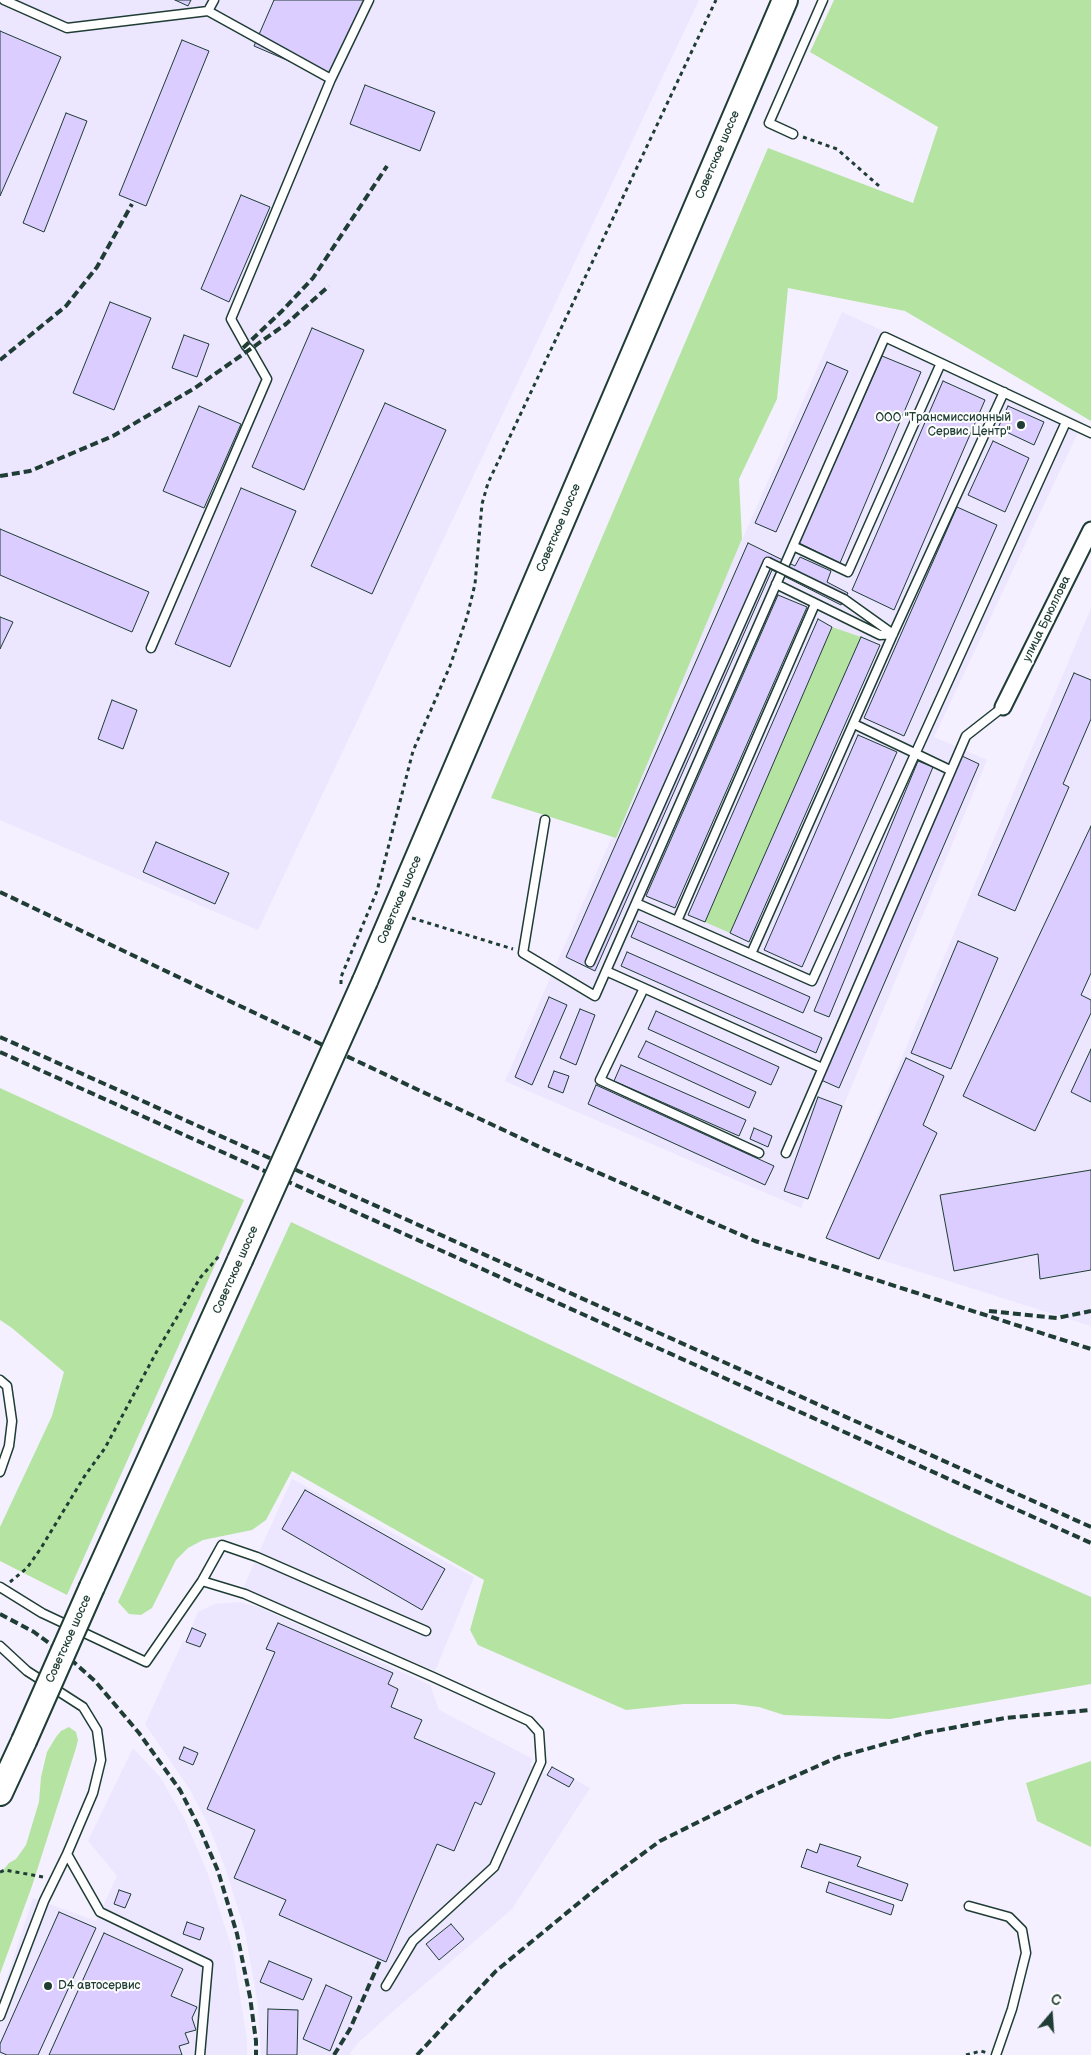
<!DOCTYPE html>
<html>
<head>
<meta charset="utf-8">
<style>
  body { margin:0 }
  #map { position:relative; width:1091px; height:2055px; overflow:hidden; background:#f4f0ff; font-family:"Balsamiq Sans",sans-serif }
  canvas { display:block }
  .north { position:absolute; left:1026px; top:1990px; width:50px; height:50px; -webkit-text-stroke:4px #fff; paint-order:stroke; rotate:18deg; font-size:14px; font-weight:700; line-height:20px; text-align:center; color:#1f3d34 }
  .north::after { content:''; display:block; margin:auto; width:18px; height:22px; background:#1f3d34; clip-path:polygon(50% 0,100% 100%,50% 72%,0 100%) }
</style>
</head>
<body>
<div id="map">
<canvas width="1091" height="2055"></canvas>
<div class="north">С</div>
</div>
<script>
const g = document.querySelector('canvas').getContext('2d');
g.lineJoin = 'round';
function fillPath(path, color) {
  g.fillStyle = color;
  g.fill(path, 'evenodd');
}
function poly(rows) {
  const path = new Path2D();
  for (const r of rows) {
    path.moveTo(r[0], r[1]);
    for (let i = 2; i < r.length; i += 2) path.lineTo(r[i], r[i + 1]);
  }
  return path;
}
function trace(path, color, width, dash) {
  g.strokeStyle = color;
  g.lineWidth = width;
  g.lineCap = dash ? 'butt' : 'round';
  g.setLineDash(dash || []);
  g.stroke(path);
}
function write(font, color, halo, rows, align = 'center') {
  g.font = font + ' "Balsamiq Sans",sans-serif';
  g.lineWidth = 4;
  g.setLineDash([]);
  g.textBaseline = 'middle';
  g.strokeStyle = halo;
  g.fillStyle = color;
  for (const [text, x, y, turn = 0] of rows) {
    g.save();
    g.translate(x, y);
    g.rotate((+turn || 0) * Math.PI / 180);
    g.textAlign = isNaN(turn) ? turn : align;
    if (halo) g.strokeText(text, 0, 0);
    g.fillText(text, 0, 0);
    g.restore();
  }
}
const built = poly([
  [0,0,699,0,258,930,0,820],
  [842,312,1083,422,934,737,987,760,801,1208,505,1081],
  [1091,608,1091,1326,879,1259,826,1238],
  [292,1479,474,1577,435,1671,243,1588],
  [240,1602,261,1608,430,1685,439,1710,533,1759,530,1765,547,1775,552,1767,590,1788,512,1909,391,2013,357,2044,349,2055,261,2055,258,2006,245,1931,225,1867,208,1824,189,1788,145,1724,183,1641,186,1641,198,1612,215,1604],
  [133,1748,160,1777,185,1820,208,1874,233,1952,247,2040,247,2055,0,2055,0,1999,33,1898,96,1921,117,1876,88,1841]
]);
const green = poly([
  [834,0,1091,0,1091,421,905,311,788,288,777,399,739,479,742,539,616,838,491,798,768,148,913,203,938,127,810,52],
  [832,627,861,637,730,933,705,922],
  [0,1088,244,1200,67,1595,0,1561,0,1527,52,1416,64,1372,12,1328,0,1320],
  [291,1222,952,1535,1091,1597,1091,1684,890,1719,784,1715,759,1707,735,1704,684,1704,626,1710,478,1645,470,1630,484,1580,292,1471,266,1520,252,1530,203,1540,188,1548,176,1560,152,1608,141,1615,129,1614,118,1602],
  [69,1727,76,1732,78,1740,76,1748,32,1886,0,1974,0,1874,9,1863,16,1859,26,1845,39,1802,41,1777,47,1752,56,1737,61,1731],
  [1091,1761,1091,1847,1037,1821,1026,1783]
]);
const building = poly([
  [175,0,191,0,188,6,175,0],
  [274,0,365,0,331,79,254,46,274,0],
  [0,31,61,57,0,196,0,31],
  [182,40,209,51,146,206,119,195,182,40],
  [365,85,435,112,420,151,350,124,365,85],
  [66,113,87,121,44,232,23,223,66,113],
  [241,195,270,207,229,302,201,289,241,195],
  [110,302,151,318,114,410,73,393,110,302],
  [312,328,364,350,304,490,252,467,312,328],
  [184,335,209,344,197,377,172,368,184,335],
  [882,356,921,372,840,563,799,543,882,356],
  [827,362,848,371,776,532,755,523,827,362],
  [943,381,985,400,894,610,852,590,943,381],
  [385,403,446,430,372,594,311,566,385,403],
  [199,406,241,424,204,508,163,491,199,406],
  [1008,406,1044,422,1034,445,998,428,1008,406],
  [993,441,1029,458,1005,512,968,495,993,441],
  [241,488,296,511,230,667,175,644,241,488],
  [957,507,997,525,904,736,864,718,957,507],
  [0,529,149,592,132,632,0,575,0,529],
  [748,543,795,566,800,557,831,571,827,582,848,593,841,605,772,570,595,971,566,957,748,543],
  [778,595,807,607,675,908,646,896,778,595],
  [0,617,13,622,0,649,0,617],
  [818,619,832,627,705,922,688,915,818,619],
  [861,637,880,645,749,942,730,933,861,637],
  [1074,673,1091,680,1091,719,1063,784,1069,787,1015,911,978,895,1074,673],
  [112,700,137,710,123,749,98,739,112,700],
  [858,735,897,752,802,967,764,950,858,735],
  [962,756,979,764,839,1088,821,1080,962,756],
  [918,761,933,767,829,1017,814,1011,918,761],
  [1091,826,1091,973,1081,995,1091,1000,1091,1013,1035,1131,963,1096,1091,826],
  [156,842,229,873,215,904,143,872,156,842],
  [638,921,810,997,803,1013,631,937,638,921],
  [958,941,998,958,951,1069,911,1053,958,941],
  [627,952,822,1038,816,1053,621,966,627,952],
  [549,997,567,1005,532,1085,515,1077,549,997],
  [580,1009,595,1015,576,1065,560,1058,580,1009],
  [656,1011,779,1067,771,1085,648,1029,656,1011],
  [646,1041,756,1092,749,1108,638,1057,646,1041],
  [1091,1049,1091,1102,1071,1092,1091,1049],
  [906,1058,944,1076,923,1125,937,1133,879,1259,826,1238,906,1058],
  [621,1065,746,1120,739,1136,614,1081,621,1065],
  [554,1071,569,1076,563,1093,548,1087,554,1071],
  [596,1085,774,1166,765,1185,588,1104,596,1085],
  [818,1097,842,1106,808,1199,784,1191,818,1097],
  [754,1128,772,1136,768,1147,750,1139,754,1128],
  [1091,1170,1091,1270,1040,1279,1038,1254,954,1271,940,1195,1091,1170],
  [305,1490,445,1569,422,1610,282,1529,305,1490],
  [278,1623,393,1673,388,1684,398,1689,391,1707,422,1720,414,1738,495,1773,481,1805,475,1802,454,1851,437,1844,386,1962,279,1915,286,1900,234,1878,255,1830,207,1809,275,1652,266,1649,278,1623],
  [192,1628,206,1634,200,1647,186,1642,192,1628],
  [184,1747,198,1753,193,1765,179,1759,184,1747],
  [552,1767,574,1779,569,1787,547,1775,552,1767],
  [820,1844,861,1857,857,1866,908,1884,902,1901,801,1867,807,1849,817,1853,820,1844],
  [829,1882,894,1905,891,1915,826,1892,829,1882],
  [119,1890,131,1894,125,1908,114,1904,119,1890],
  [59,1912,96,1928,38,2055,7,2055,0,2052,0,2044,59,1912],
  [187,1922,204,1928,200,1940,183,1934,187,1922],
  [451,1924,464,1939,439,1960,426,1944,451,1924],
  [104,1933,183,1969,171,1996,197,2007,192,2018,196,2030,185,2033,189,2043,179,2046,182,2055,49,2055,104,1933],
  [269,1961,312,1979,303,2000,260,1982,269,1961],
  [326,1985,352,1997,330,2051,303,2039,326,1985],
  [268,2009,298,2010,297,2055,267,2055,268,2009]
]);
const path = poly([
  [803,137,837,149,879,186],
  [412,918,513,949],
  [341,984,341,977,377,891,413,751,450,666,467,617,475,584,482,504,488,483,716,0],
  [10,1582,27,1568,41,1548,84,1477,105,1448,157,1351,200,1278,219,1256],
  [0,1872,5,1870,43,1877],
  [966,2055,981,2051,987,2053]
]);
const service = poly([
  [4,0,67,28,208,11],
  [214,0,208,11,331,79,369,0],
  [793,134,769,123,823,0],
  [793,546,848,572,941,363],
  [776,584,880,635,893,634,844,599],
  [151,648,267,379,251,351,246,346,231,319,331,79],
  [854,724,950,770],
  [545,820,523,953,595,996,885,337,1091,433],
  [636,903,812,981,1066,422],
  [677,921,815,604],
  [751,954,893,634,1004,392],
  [590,962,768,562],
  [606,971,822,1068],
  [644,988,600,1080,759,1153],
  [786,1153,966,736,1003,707],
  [0,1380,7,1386,12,1421,9,1446,0,1472],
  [202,1581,245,1594,433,1677,529,1721,539,1732,541,1762,494,1867,413,1941,386,1986],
  [0,1587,42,1613,146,1662,202,1581,222,1545,257,1557,426,1631],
  [0,1646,27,1671,83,1707,97,1730,101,1760,93,1793,67,1854,100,1912,208,1964,200,2055],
  [969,1906,1009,1917,1022,1930,1026,1953,1012,2009,996,2055],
  [0,2016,44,1901,67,1854]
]);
const minor = poly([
  [1003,707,1091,530]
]);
const primary = poly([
  [365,981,785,0],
  [92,1587,240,1260],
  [0,1793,24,1741]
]);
const rail = poly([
  [243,348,283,310,313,278,387,166],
  [0,360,66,306,97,267,132,204],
  [0,476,30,471,113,436,195,388,286,324,329,286],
  [0,892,172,974,546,1150,755,1241,1091,1349],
  [0,1037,1091,1527],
  [0,1052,1091,1543],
  [989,1311,1057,1318,1091,1311],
  [0,1614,34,1632,68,1657,95,1681,139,1733,180,1790,200,1829,218,1871,237,1934,250,1997,256,2041,256,2055],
  [334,2055,350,2029,381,1958],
  [417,2055,496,1971,603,1883,660,1841,757,1793,838,1757,924,1733,1005,1718,1091,1710]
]);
const serviceBridge = poly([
  [768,562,844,599]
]);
const primaryBridge = poly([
  [240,1260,365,981],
  [24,1741,92,1587]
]);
const markers = [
  [1021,425,5,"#1f3d34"],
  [48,1986,5,"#1f3d34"]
];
const streetNames = [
  ["Советское шоссе",718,155,-67],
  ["Советское шоссе",559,528,-67],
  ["улица Брюллова",1047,619,-64],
  ["Советское шоссе",400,900,-67],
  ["Советское шоссе",236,1270,-66],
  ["Советское шоссе",69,1639,-66]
];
const poiNames = [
  ["ООО \"Трансмиссионный",1011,418],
  ["Сервис Центр\"",1011,432],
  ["D4 автосервис",58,1986,"left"]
];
fillPath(built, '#ece6ff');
fillPath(green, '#b5e3a2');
fillPath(building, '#dbcdff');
trace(building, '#1f3d34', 1);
trace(service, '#1f3d34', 11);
trace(minor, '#1f3d34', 19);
trace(primary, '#1f3d34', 28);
trace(path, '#1f3d34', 3, [4, 4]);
trace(service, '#fff', 8);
trace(minor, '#fff', 15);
trace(primary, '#fff', 24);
trace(rail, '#1f3d34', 4, [8, 4]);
trace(serviceBridge, '#1f3d34', 11, []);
trace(primaryBridge, '#1f3d34', 28, []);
trace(serviceBridge, '#fff', 8);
trace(primaryBridge, '#fff', 24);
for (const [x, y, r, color] of markers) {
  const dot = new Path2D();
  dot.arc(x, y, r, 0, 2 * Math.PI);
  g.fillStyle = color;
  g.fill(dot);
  trace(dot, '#fff', 2);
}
write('12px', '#1f3d34', '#fff', streetNames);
write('12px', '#1f3d34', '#fff', poiNames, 'right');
</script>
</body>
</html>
